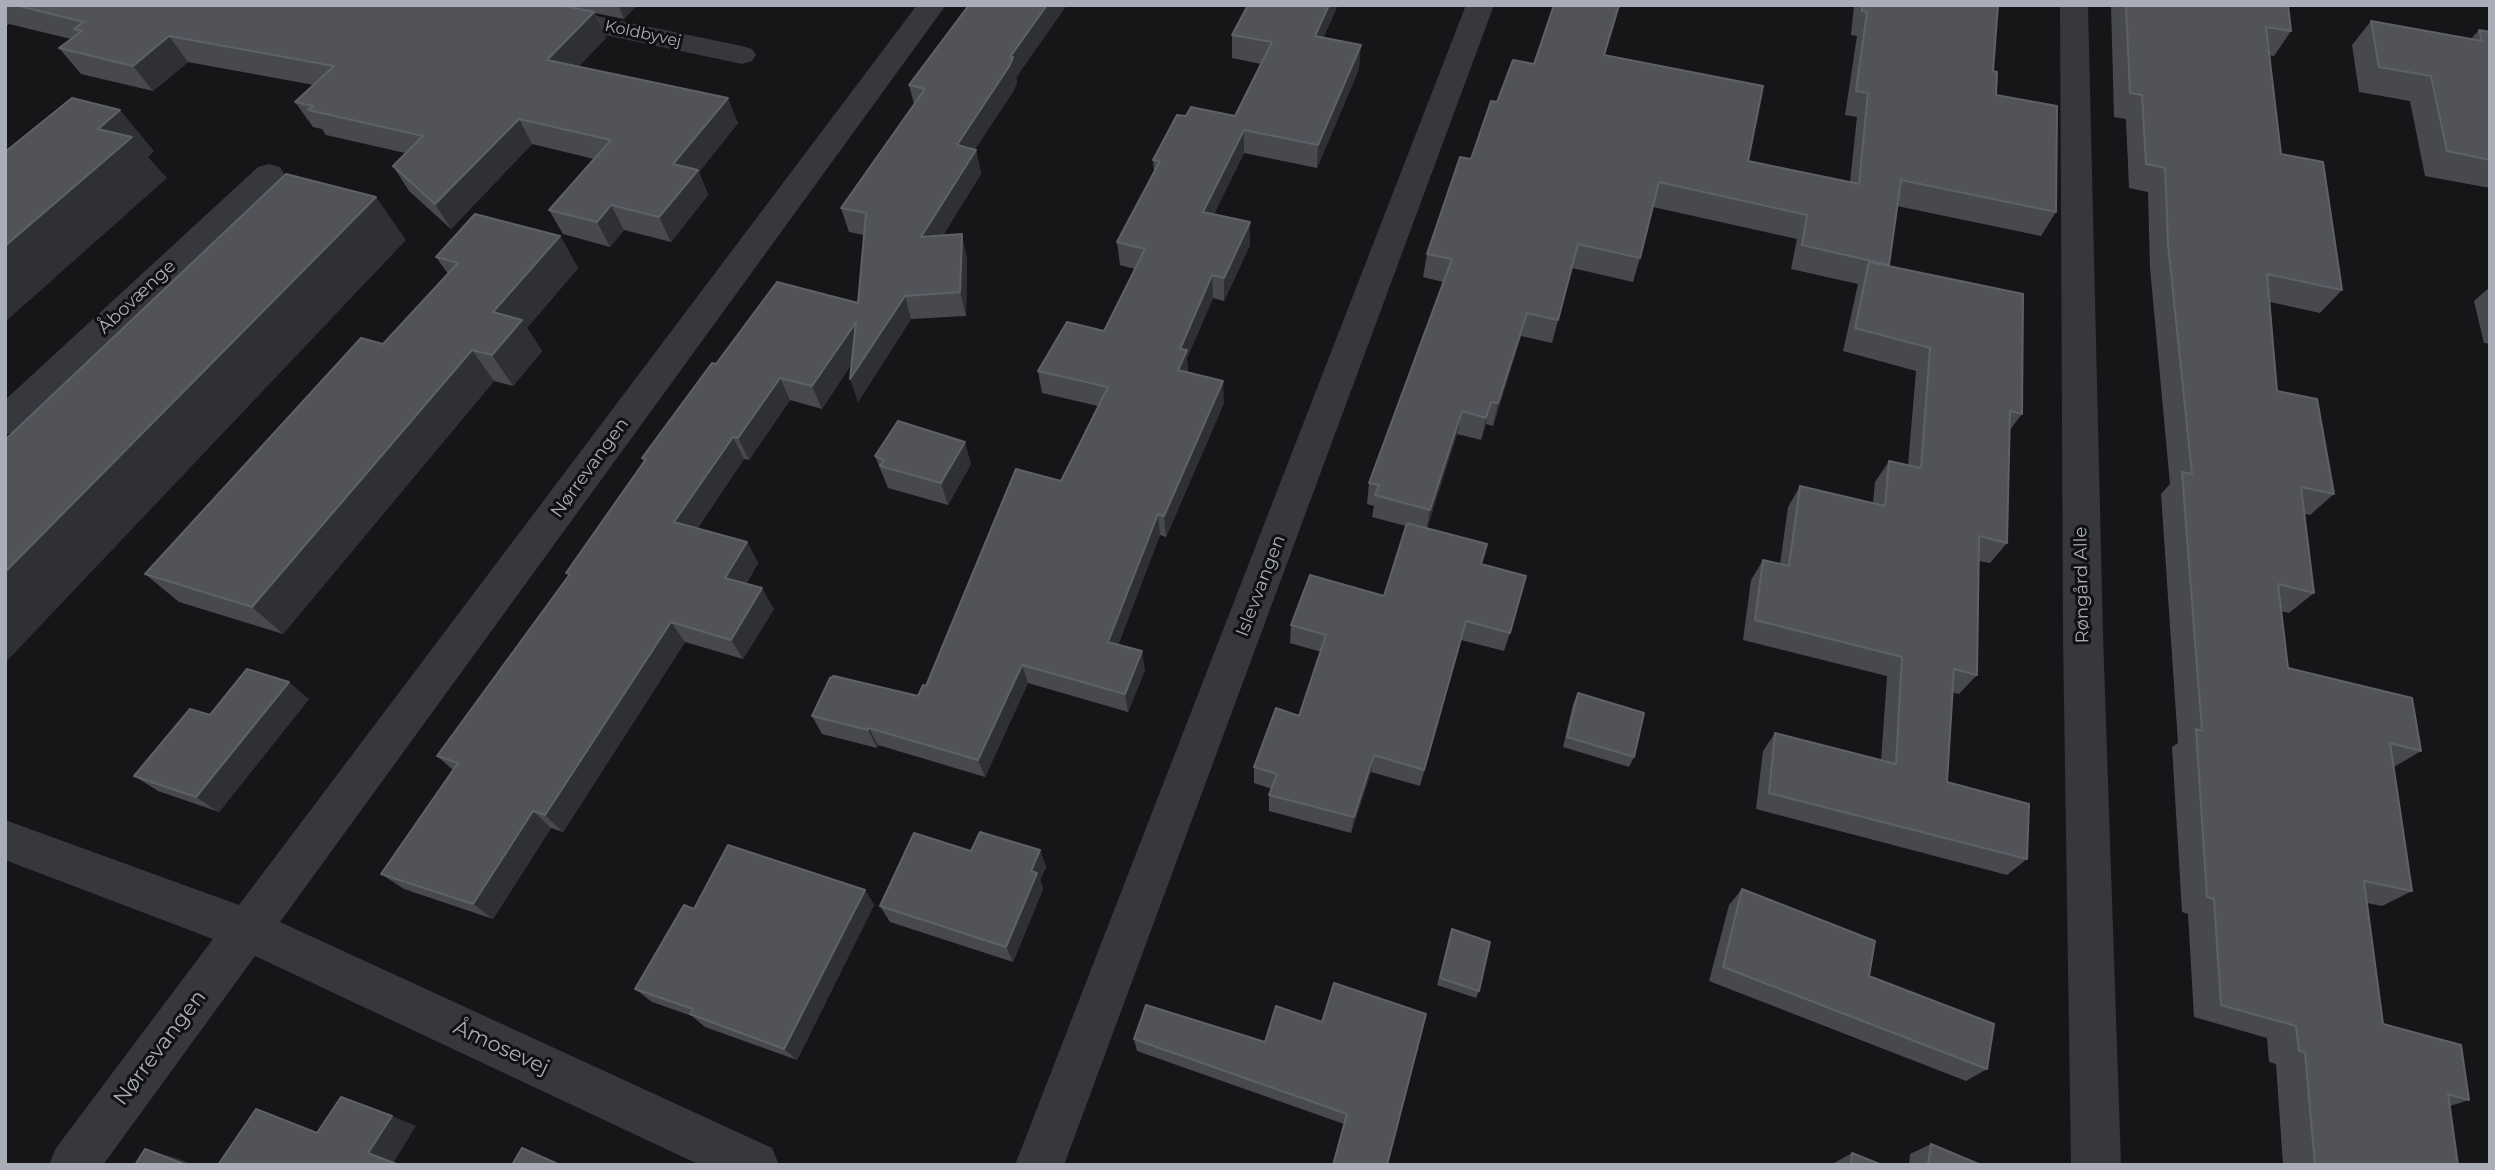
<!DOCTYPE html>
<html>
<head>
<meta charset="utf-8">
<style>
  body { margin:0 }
  #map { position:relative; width:2495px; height:1170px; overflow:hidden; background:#161618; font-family:Montserrat,sans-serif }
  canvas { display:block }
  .frame { position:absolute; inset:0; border:7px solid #a8adb8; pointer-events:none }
</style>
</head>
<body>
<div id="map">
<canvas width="2495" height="1170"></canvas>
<div class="frame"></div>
</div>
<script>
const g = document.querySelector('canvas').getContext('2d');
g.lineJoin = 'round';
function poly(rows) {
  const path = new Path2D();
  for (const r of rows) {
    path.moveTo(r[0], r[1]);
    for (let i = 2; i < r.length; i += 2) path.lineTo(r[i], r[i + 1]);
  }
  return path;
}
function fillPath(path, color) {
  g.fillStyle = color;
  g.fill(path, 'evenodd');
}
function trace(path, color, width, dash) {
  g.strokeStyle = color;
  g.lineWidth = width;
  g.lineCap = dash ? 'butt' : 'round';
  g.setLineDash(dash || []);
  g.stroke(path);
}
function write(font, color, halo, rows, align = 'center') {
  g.font = font + ' Montserrat,sans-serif';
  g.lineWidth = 6;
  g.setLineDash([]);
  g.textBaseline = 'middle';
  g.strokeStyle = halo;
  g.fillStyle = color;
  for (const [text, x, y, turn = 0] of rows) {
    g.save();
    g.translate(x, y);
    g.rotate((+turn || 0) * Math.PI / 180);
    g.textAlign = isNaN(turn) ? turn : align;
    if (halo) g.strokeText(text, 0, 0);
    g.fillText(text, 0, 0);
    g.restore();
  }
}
const street = poly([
  [487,5,543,5,742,46,752,49,756,55,752,61,742,64,501,13,491,11,487,5],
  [917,5,946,5,280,922,772,1148,779,1165,700,1165,255,956,103,1165,49,1165,56,1148,213,939,5,860,5,820,239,905,917,5],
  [1466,5,1494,5,1064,1165,1015,1165,1466,5],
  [2060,5,2088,5,2103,635,2121,1165,2071,1165,2063,635,2060,5],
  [269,164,280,167,284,174,280,181,18,431,5,435,5,400,258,167,269,164]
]);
const wall = poly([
  [5,5,637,5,624,19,595,13,606,38,578,67,738,123,699,172,708,195,671,242,624,230,610,247,563,234,549,210,594,159,532,144,451,229,409,191,393,166,405,153,326,135,322,129,313,127,295,102,314,85,188,62,153,91,81,74,59,48,71,39,9,24,5,27],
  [1338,5,1323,38,1359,69,1317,168,1244,153,1214,214,1250,245,1224,301,1213,298,1187,358,1188,372,1224,403,1166,537,1160,535,1118,645,1145,670,1128,712,1028,683,985,777,878,745,877,748,822,734,812,716,918,696,926,686,1061,481,1098,406,1042,393,1038,371,1104,331,1135,269,1120,265,1117,242,1154,172,1153,160,1186,116,1235,116,1261,64,1232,58,1232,35],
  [1547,5,1620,5,1605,55,1748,161,1850,182,1857,117,1845,115,1857,36,1851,35,1854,5,1998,5,1993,71,1996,95,2056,212,2041,236,1897,206,1889,266,2022,414,2009,431,2007,543,1990,563,1979,561,1977,675,1959,694,1952,692,1947,782,2027,859,2007,875,1756,809,1763,751,1775,733,1881,761,1887,676,1743,640,1751,580,1763,560,1780,564,1788,507,1800,486,1873,503,1875,482,1889,461,1908,465,1916,371,1843,351,1858,284,1791,269,1797,239,1653,207,1640,258,1633,282,1572,268,1552,343,1521,336,1493,426,1486,424,1481,440,1457,434,1427,528,1481,564,1510,633,1504,651,1461,640,1420,786,1371,772,1351,833,1269,811,1269,795,1272,789,1254,783,1254,767,1299,716,1321,652,1290,643,1291,625,1384,596,1406,526,1372,517,1374,506,1367,504,1369,483,1443,282,1423,277,1427,254,1497,102,1534,64,1554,7],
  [2111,5,2288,5,2291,31,2274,56,2269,55,2281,154,2342,290,2320,313,2270,302,2277,391,2334,494,2310,515,2305,514,2314,593,2289,613,2281,611,2288,668,2421,751,2394,767,2412,891,2382,906,2367,903,2383,1024,2469,1100,2450,1106,2458,1165,2283,1165,2276,1064,2269,1062,2267,1038,2194,1017,2188,914,2182,912,2172,747,2178,743,2161,494,2170,484,2150,268,2148,192,2129,188,2126,119,2114,117],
  [2371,21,2471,39,2479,30,2490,32,2490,188,2425,176,2410,101,2359,92,2352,45],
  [1016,78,1017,82,1014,90,975,149,976,150,981,174,943,235,967,258,966,316,911,319,858,402,852,363,822,409,790,400,749,460,744,459,697,529,747,542,758,563,746,584,774,609,743,659,685,642,563,832,551,828,493,919,404,889,381,874,453,770,437,756,569,576,566,573,644,462,642,458,716,364,858,303,864,235,849,232,841,208,914,104,909,85],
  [560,236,578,268,527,328,542,351,513,386,494,381,283,634,179,602,145,574,383,344,448,274,436,257],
  [2490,287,2490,344,2484,343,2474,301],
  [875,456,971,464,948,505,888,488],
  [1578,693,1634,757,1629,767,1563,747,1573,704],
  [309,699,219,812,158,791,134,776,210,715],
  [1040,850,1046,867,1040,880,1043,889,1013,962,890,922,880,906,971,851],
  [1742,889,1987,1069,1966,1081,1709,981,1729,905],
  [865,890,874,905,797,1060,705,1027,692,1016,652,1002,635,989,694,909],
  [1452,929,1479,991,1476,998,1437,985],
  [1276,1006,1387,1165,1344,1124,1137,1051,1134,1039,1265,1042],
  [1931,1144,1981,1165,1909,1165,1910,1154],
  [1852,1153,1882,1165,1834,1165,1834,1163]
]);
const shadedWall = poly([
  [618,5,637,5,624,19],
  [1047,5,1067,5,1016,78,1017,82,1014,90,962,169,957,145,1010,57],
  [1329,5,1338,5,1313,60,1315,36],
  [1619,5,1620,5,1597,80,1604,55],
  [594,12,606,38,560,86,547,60],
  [169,36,188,62,153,91,133,66],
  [1361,45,1359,69,1317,168,1318,145],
  [728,98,738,123,699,172,708,195,671,242,659,217,673,164],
  [120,110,154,151,148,157,167,178,5,322,5,246,98,129],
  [519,119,532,144,451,229,435,204],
  [1244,130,1244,153,1204,235,1203,212],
  [976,150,981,174,928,260,921,237],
  [376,197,406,240,5,663,5,572],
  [611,205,624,230,610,247,597,222],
  [1250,222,1250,245,1224,301,1224,278],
  [962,234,967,258,966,316,960,292],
  [560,236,578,268,527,328,542,351,513,386,492,355,493,312],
  [1212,275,1213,298,1187,358,1188,372,1178,370,1180,349],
  [905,296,911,319,858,402,850,379],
  [1527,313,1521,336,1493,426,1498,403],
  [856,322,864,345,822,409,812,386],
  [472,350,494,381,283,634,252,607],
  [780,378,790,400,749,460,738,438],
  [1223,381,1224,403,1166,537,1164,516],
  [1491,402,1486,424,1481,440,1486,418],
  [1462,411,1457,434,1426,532,1430,510],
  [733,437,744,459,687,543,674,522],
  [965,442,971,464,948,505,941,483],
  [1158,514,1160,535,1112,661,1108,642],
  [747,542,758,563,737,598,725,578],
  [762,588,774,609,743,659,731,640],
  [671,622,685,642,563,832,545,815],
  [1142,651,1145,670,1128,712,1125,694],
  [1022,665,1028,683,985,777,978,760],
  [289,682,309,699,219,812,196,797],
  [869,728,878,745,877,748,868,730],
  [1374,755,1371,772,1351,833,1354,817],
  [533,811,551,828,493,919,473,904],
  [1040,850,1046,867,1040,880,1043,889,1013,962,1006,947,1031,871],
  [865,890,874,905,797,1060,784,1049],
  [392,1116,416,1126,394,1162,401,1165,368,1153],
  [145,1149,177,1158,194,1165,186,1165]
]);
const building = poly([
  [15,5,560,5,594,12,547,60,728,98,673,164,698,170,659,217,611,205,597,222,549,210,611,140,519,119,435,204,393,166,423,136,308,110,313,106,295,102,334,66,169,36,133,66,59,48,82,31,74,29,84,22,15,5],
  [969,5,1047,5,1010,57,1013,57,1010,65,957,145,976,150,921,237,962,234,960,292,905,296,850,379,856,322,812,386,780,378,738,438,733,437,674,522,747,542,725,578,762,588,731,640,671,622,545,815,533,811,473,904,381,874,458,763,437,756,570,574,566,573,646,459,642,458,712,363,716,364,777,282,858,303,866,213,841,208,925,89,909,85,969,5],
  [1248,5,1329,5,1315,36,1361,45,1318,145,1244,130,1203,212,1250,222,1224,278,1212,275,1180,349,1187,350,1178,370,1223,381,1164,516,1158,514,1108,642,1142,651,1125,694,1022,665,978,760,869,728,868,730,812,716,830,678,834,676,918,696,923,685,926,686,1016,469,1061,481,1108,387,1038,371,1067,322,1104,331,1145,249,1117,242,1160,161,1153,160,1177,115,1186,116,1191,107,1235,116,1272,42,1232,35,1248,5],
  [1554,5,1619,5,1604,55,1763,86,1748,161,1859,184,1868,93,1856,91,1867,12,1862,11,1862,5,1998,5,1993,71,1997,72,1996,95,2057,106,2056,212,1901,180,1889,265,1802,245,1807,215,1659,182,1640,258,1578,244,1558,320,1527,313,1498,403,1491,402,1486,418,1462,411,1430,510,1375,495,1379,485,1369,483,1452,259,1427,254,1460,157,1471,159,1491,101,1497,102,1513,60,1534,64,1554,5],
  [2126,5,2288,5,2291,31,2266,27,2281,154,2323,162,2342,290,2267,274,2277,391,2317,399,2334,494,2301,487,2314,593,2278,584,2288,668,2412,698,2421,751,2390,743,2412,891,2364,881,2383,1024,2461,1045,2469,1100,2448,1094,2458,1165,2315,1165,2305,1052,2299,1051,2296,1026,2221,1005,2214,899,2207,897,2196,729,2202,731,2182,472,2192,474,2168,244,2165,168,2146,164,2142,95,2130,93,2126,5],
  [2371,21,2482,41,2479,30,2490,32,2490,160,2447,151,2431,76,2379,67,2371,21],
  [72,98,120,110,98,129,132,137,5,246,5,152,72,98],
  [286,174,376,197,5,572,5,440,286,174],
  [475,214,560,236,493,312,522,320,492,355,472,350,252,607,145,574,361,338,383,344,458,263,436,257,475,214],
  [1869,262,2023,294,2022,414,2010,411,2007,543,1979,536,1977,675,1954,669,1947,782,2029,804,2027,859,1769,793,1775,733,1896,764,1902,657,1755,620,1763,560,1789,566,1800,486,1885,506,1889,461,1921,468,1930,348,1855,328,1869,262],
  [898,421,965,442,941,483,880,466,884,460,875,456,898,421],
  [1407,523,1487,544,1481,564,1526,576,1510,633,1466,621,1424,770,1374,755,1354,817,1269,795,1277,774,1254,767,1276,708,1299,716,1326,635,1291,625,1310,575,1384,596,1407,523],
  [247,669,289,682,196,797,134,776,190,709,210,715,247,669],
  [1578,693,1644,713,1634,757,1567,737,1578,693],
  [980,832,1040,850,1031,871,1037,873,1006,947,880,906,914,833,971,851,980,832],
  [728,845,865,890,784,1049,690,1014,693,1009,635,989,684,905,694,909,728,845],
  [1742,889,1875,941,1869,976,1994,1024,1987,1069,1723,967,1742,889],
  [1452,929,1490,942,1479,991,1440,978,1452,929],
  [1334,983,1426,1014,1387,1165,1333,1165,1347,1114,1134,1039,1146,1005,1265,1042,1276,1006,1322,1022,1334,983],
  [341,1097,392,1116,368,1153,399,1165,218,1165,256,1109,317,1133,341,1097],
  [1931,1144,1981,1165,1928,1165,1931,1144],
  [522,1148,560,1165,512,1165,522,1148],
  [145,1149,186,1165,135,1165,145,1149],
  [1852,1153,1882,1165,1851,1165,1852,1153]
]);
const farStreetnames = [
  ["Koldbyvej",643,34,12]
];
const streetNames = [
  ["Åbovænge",137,297,-43],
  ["Nørrevangen",590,468,-54],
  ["Røngård Alle",2082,585,-91],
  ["Islevvangen",1261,586,-69]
];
const nearStreetnames = [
  ["Nørrevangen",160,1048,-53],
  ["Åmosevej",501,1048,25]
];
fillPath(street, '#37383d');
fillPath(wall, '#47494d');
fillPath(shadedWall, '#2f3033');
fillPath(building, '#525359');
trace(building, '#5f6168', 2);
write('16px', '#a8adb8', '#111113', farStreetnames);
write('18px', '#a8adb8', '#111113', streetNames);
write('21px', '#a8adb8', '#111113', nearStreetnames);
</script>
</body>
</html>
